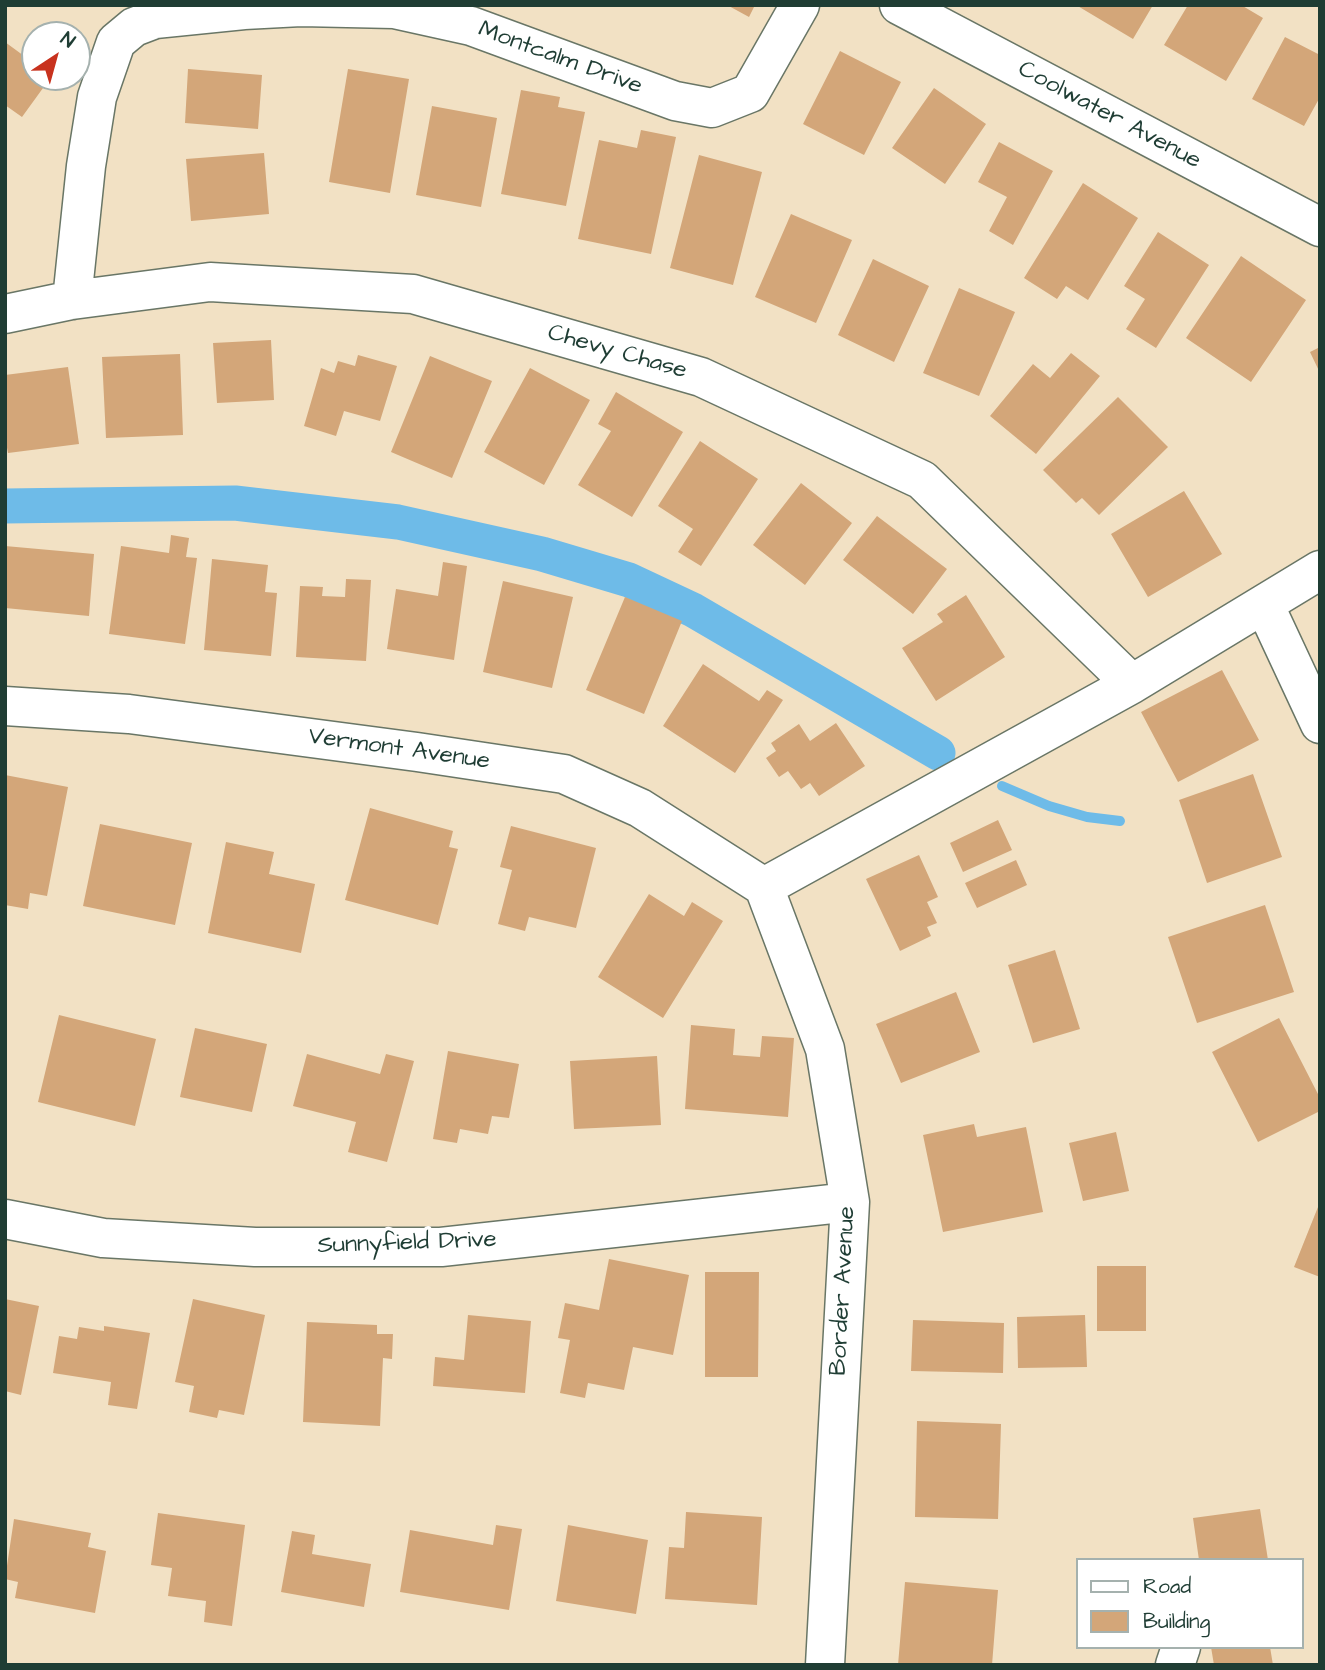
<!DOCTYPE html>
<html>
<head>
<meta charset="utf-8">
<style>
  body { margin:0 }
  #map { position:relative; width:1325px; height:1670px; overflow:hidden; background:#f2e1c4; font-family:"Architects Daughter",sans-serif }
  canvas { display:block }
  .frame { position:absolute; inset:0; border:7px solid #1f3d34; pointer-events:none }
  .legend { position:absolute; left:1076px; top:1558px; width:228px; height:91px; box-sizing:border-box; background:#fff; border:2px solid #a5b1ae; margin:0; padding:9px 12px; list-style:none; font-size:21px; color:#1f3d34 }
  .legend li { display:flex; align-items:center; gap:14px; height:35px }
  .legend b { width:35px; border:2px solid #a5b1ae }
  .north { position:absolute; left:21px; top:21px; width:70px; height:70px; box-sizing:border-box; background:#fff; border:2px solid #a5b1ae; border-radius:50%; rotate:36deg; font-size:19px; font-weight:700; line-height:28px; text-align:center; color:#1f3d34 }
  .north::after { content:''; display:block; margin:auto; width:24px; height:32px; background:#c8321e; clip-path:polygon(50% 0,100% 100%,50% 72%,0 100%) }
</style>
</head>
<body>
<div id="map">
<canvas width="1325" height="1670"></canvas>
<div class="frame"></div>
<ul class="legend">
<li><b style="height:9px;background:#fff"></b>Road</li>
<li><b style="height:19px;background:#d3a679"></b>Building</li>
</ul>
<div class="north">N</div>
</div>
<script>
const g = document.querySelector('canvas').getContext('2d');
g.lineJoin = 'round';
function poly(rows) {
  const path = new Path2D();
  for (const r of rows) {
    path.moveTo(r[0], r[1]);
    for (let i = 2; i < r.length; i += 2) path.lineTo(r[i], r[i + 1]);
  }
  return path;
}
function trace(path, color, width, dash) {
  g.strokeStyle = color;
  g.lineWidth = width;
  g.lineCap = dash ? 'butt' : 'round';
  g.setLineDash(dash || []);
  g.stroke(path);
}
function fillPath(path, color) {
  g.fillStyle = color;
  g.fill(path, 'evenodd');
}
function write(font, color, halo, rows, align = 'center') {
  g.font = font + ' "Architects Daughter",sans-serif';
  g.lineWidth = 7;
  g.setLineDash([]);
  g.textBaseline = 'middle';
  g.strokeStyle = halo;
  g.fillStyle = color;
  for (const [text, x, y, turn = 0] of rows) {
    g.save();
    g.translate(x, y);
    g.rotate((+turn || 0) * Math.PI / 180);
    g.textAlign = isNaN(turn) ? turn : align;
    if (halo) g.strokeText(text, 0, 0);
    g.fillText(text, 0, 0);
    g.restore();
  }
}
const stream = poly([
  [1002,786,1049,806,1087,817,1120,821]
]);
const canal = poly([
  [5,506,235,503,398,522,542,554,629,580,693,610,938,753]
]);
const building = poly([
  [727,5,755,5,749,17],
  [1076,5,1153,5,1133,39],
  [1188,5,1241,5,1263,18,1226,81,1164,45],
  [1285,37,1320,55,1320,97,1304,126,1252,99],
  [5,42,35,64,35,77,51,77,22,117,5,105],
  [840,51,901,82,864,155,803,124],
  [188,69,262,75,258,129,185,123],
  [348,69,409,79,390,193,329,182],
  [934,88,986,124,945,184,892,148],
  [521,90,560,97,558,107,585,112,566,206,501,194],
  [432,106,497,118,481,207,416,195],
  [641,130,676,137,651,254,578,239,599,140,637,148],
  [999,142,1053,171,1013,245,989,231,1007,197,978,182],
  [264,153,269,214,191,221,186,159],
  [699,155,762,172,733,285,670,268],
  [1083,183,1138,218,1088,300,1066,286,1057,299,1024,278],
  [791,214,852,240,816,323,755,297],
  [1158,232,1209,265,1156,348,1126,329,1145,299,1124,286],
  [1241,256,1306,300,1251,382,1186,338],
  [873,259,929,286,894,362,838,335],
  [959,288,1015,312,979,396,923,373],
  [271,340,274,400,217,403,213,343],
  [1320,347,1320,373,1310,352],
  [1071,353,1100,376,1036,454,990,416,1033,364,1050,378],
  [180,354,183,435,106,438,102,357],
  [358,355,397,366,380,421,344,411,336,436,304,426,321,368,334,373,338,361,355,366],
  [430,356,492,381,452,478,391,452],
  [68,367,79,444,8,453,5,437,5,375],
  [530,368,590,400,544,485,484,452],
  [616,392,683,432,632,517,578,485,611,431,598,424],
  [1118,397,1168,447,1099,515,1082,498,1076,503,1043,470],
  [700,441,758,479,701,566,678,552,693,529,658,506],
  [801,483,852,523,805,585,753,545],
  [1184,491,1222,554,1148,597,1111,534],
  [877,516,947,569,913,614,843,560],
  [171,535,189,538,186,557,197,558,185,644,109,634,121,546,169,553],
  [5,546,94,554,89,616,5,608],
  [212,559,268,565,265,592,277,593,271,656,204,650],
  [443,562,467,566,454,660,387,649,396,589,438,596],
  [346,579,371,580,366,661,296,657,300,586,323,587,322,596,345,597],
  [503,581,573,597,552,688,483,672],
  [966,595,1005,657,936,701,902,648,943,622,937,614],
  [625,597,682,621,644,714,586,690],
  [703,664,759,701,767,690,783,700,735,773,663,726],
  [1222,670,1259,740,1178,782,1141,712],
  [836,723,865,766,819,796,810,783,801,789,788,771,779,777,766,758,776,751,771,743,799,724,810,741],
  [1253,774,1282,857,1207,883,1179,800],
  [5,775,68,787,47,896,30,893,28,909,5,905],
  [370,808,453,831,449,847,458,849,438,925,345,900],
  [998,820,1012,850,963,872,950,843],
  [100,824,192,843,175,925,83,906],
  [511,826,596,848,576,928,529,917,525,931,498,924,512,870,500,867],
  [226,842,274,852,269,874,315,884,301,953,208,933],
  [919,855,938,897,927,902,937,923,927,927,931,936,900,951,866,879],
  [1016,860,1027,885,977,908,965,883],
  [649,894,684,916,692,902,723,921,663,1018,598,977],
  [1265,905,1294,992,1197,1023,1168,937],
  [1055,950,1080,1029,1033,1043,1008,965],
  [956,992,980,1052,901,1083,876,1024],
  [59,1015,156,1039,135,1126,38,1102],
  [1279,1018,1320,1098,1320,1111,1258,1142,1212,1052],
  [691,1025,735,1029,733,1055,760,1057,762,1036,794,1038,788,1117,685,1109],
  [195,1028,267,1044,252,1112,180,1097],
  [448,1051,519,1064,509,1118,492,1116,488,1134,460,1129,457,1143,433,1139],
  [307,1054,380,1074,386,1054,414,1061,387,1162,348,1152,356,1122,293,1106],
  [657,1056,661,1125,574,1129,570,1061],
  [974,1124,977,1137,1026,1127,1043,1212,943,1232,923,1135],
  [1116,1132,1129,1191,1083,1201,1069,1143],
  [1320,1202,1320,1277,1294,1267],
  [609,1259,689,1275,673,1355,633,1347,624,1390,588,1383,585,1398,560,1393,570,1340,558,1338,565,1303,599,1310],
  [1097,1266,1146,1266,1146,1331,1097,1331],
  [705,1272,759,1272,758,1377,705,1377],
  [5,1299,39,1306,21,1395,5,1391],
  [193,1299,265,1315,244,1415,219,1410,217,1418,189,1412,194,1386,175,1382],
  [468,1315,531,1321,525,1393,433,1386,435,1357,464,1360],
  [1085,1315,1087,1367,1018,1368,1017,1317],
  [913,1320,1004,1323,1003,1373,911,1371],
  [307,1322,377,1325,377,1334,393,1334,392,1359,383,1358,380,1426,303,1422],
  [104,1326,150,1333,137,1409,108,1405,111,1382,53,1373,59,1336,77,1339,79,1327,104,1331],
  [917,1421,1001,1424,998,1519,915,1517],
  [1260,1509,1268,1560,1199,1560,1193,1518],
  [686,1512,762,1517,757,1605,665,1599,669,1547,684,1548],
  [158,1513,245,1525,232,1626,204,1622,206,1601,168,1596,172,1568,151,1565],
  [14,1519,91,1533,88,1547,106,1551,95,1613,15,1598,18,1582,5,1579],
  [496,1525,522,1529,509,1610,400,1592,410,1530,493,1545],
  [568,1525,648,1540,636,1614,556,1601],
  [292,1531,315,1535,312,1554,371,1564,364,1607,281,1592],
  [905,1582,998,1590,992,1665,898,1665],
  [1211,1647,1270,1647,1273,1665,1214,1665]
]);
const minor = poly([
  [899,5,1320,227],
  [72,300,86,166,97,97,116,42,134,27,155,19,244,10,301,7,394,9,471,26,675,101,712,108,750,93,800,5],
  [5,314,72,300,210,282,413,294,701,377,922,480,1132,684],
  [1264,604,1320,724],
  [5,706,129,714,417,752,564,774,640,808,764,887],
  [764,887,825,1049,850,1202,825,1665],
  [764,887,1132,684,1320,570],
  [5,1219,103,1238,255,1247,441,1247,850,1202],
  [1175,1665,1181,1647]
]);
const streetNames = [
  ["Montcalm Drive",560,59,20],
  ["Coolwater Avenue",1109,116,28],
  ["Chevy Chase",617,353,16],
  ["Vermont Avenue",399,750,8],
  ["Sunnyfield Drive",407,1244,-2],
  ["Border Avenue",844,1291,-87]
];
trace(stream, '#6ebbe8', 10);
trace(canal, '#6ebbe8', 35);
fillPath(building, '#d3a679');
trace(minor, '#697666', 41);
trace(minor, '#fff', 38);
write('24px', '#1f3d34', '#fff', streetNames);
</script>
</body>
</html>
